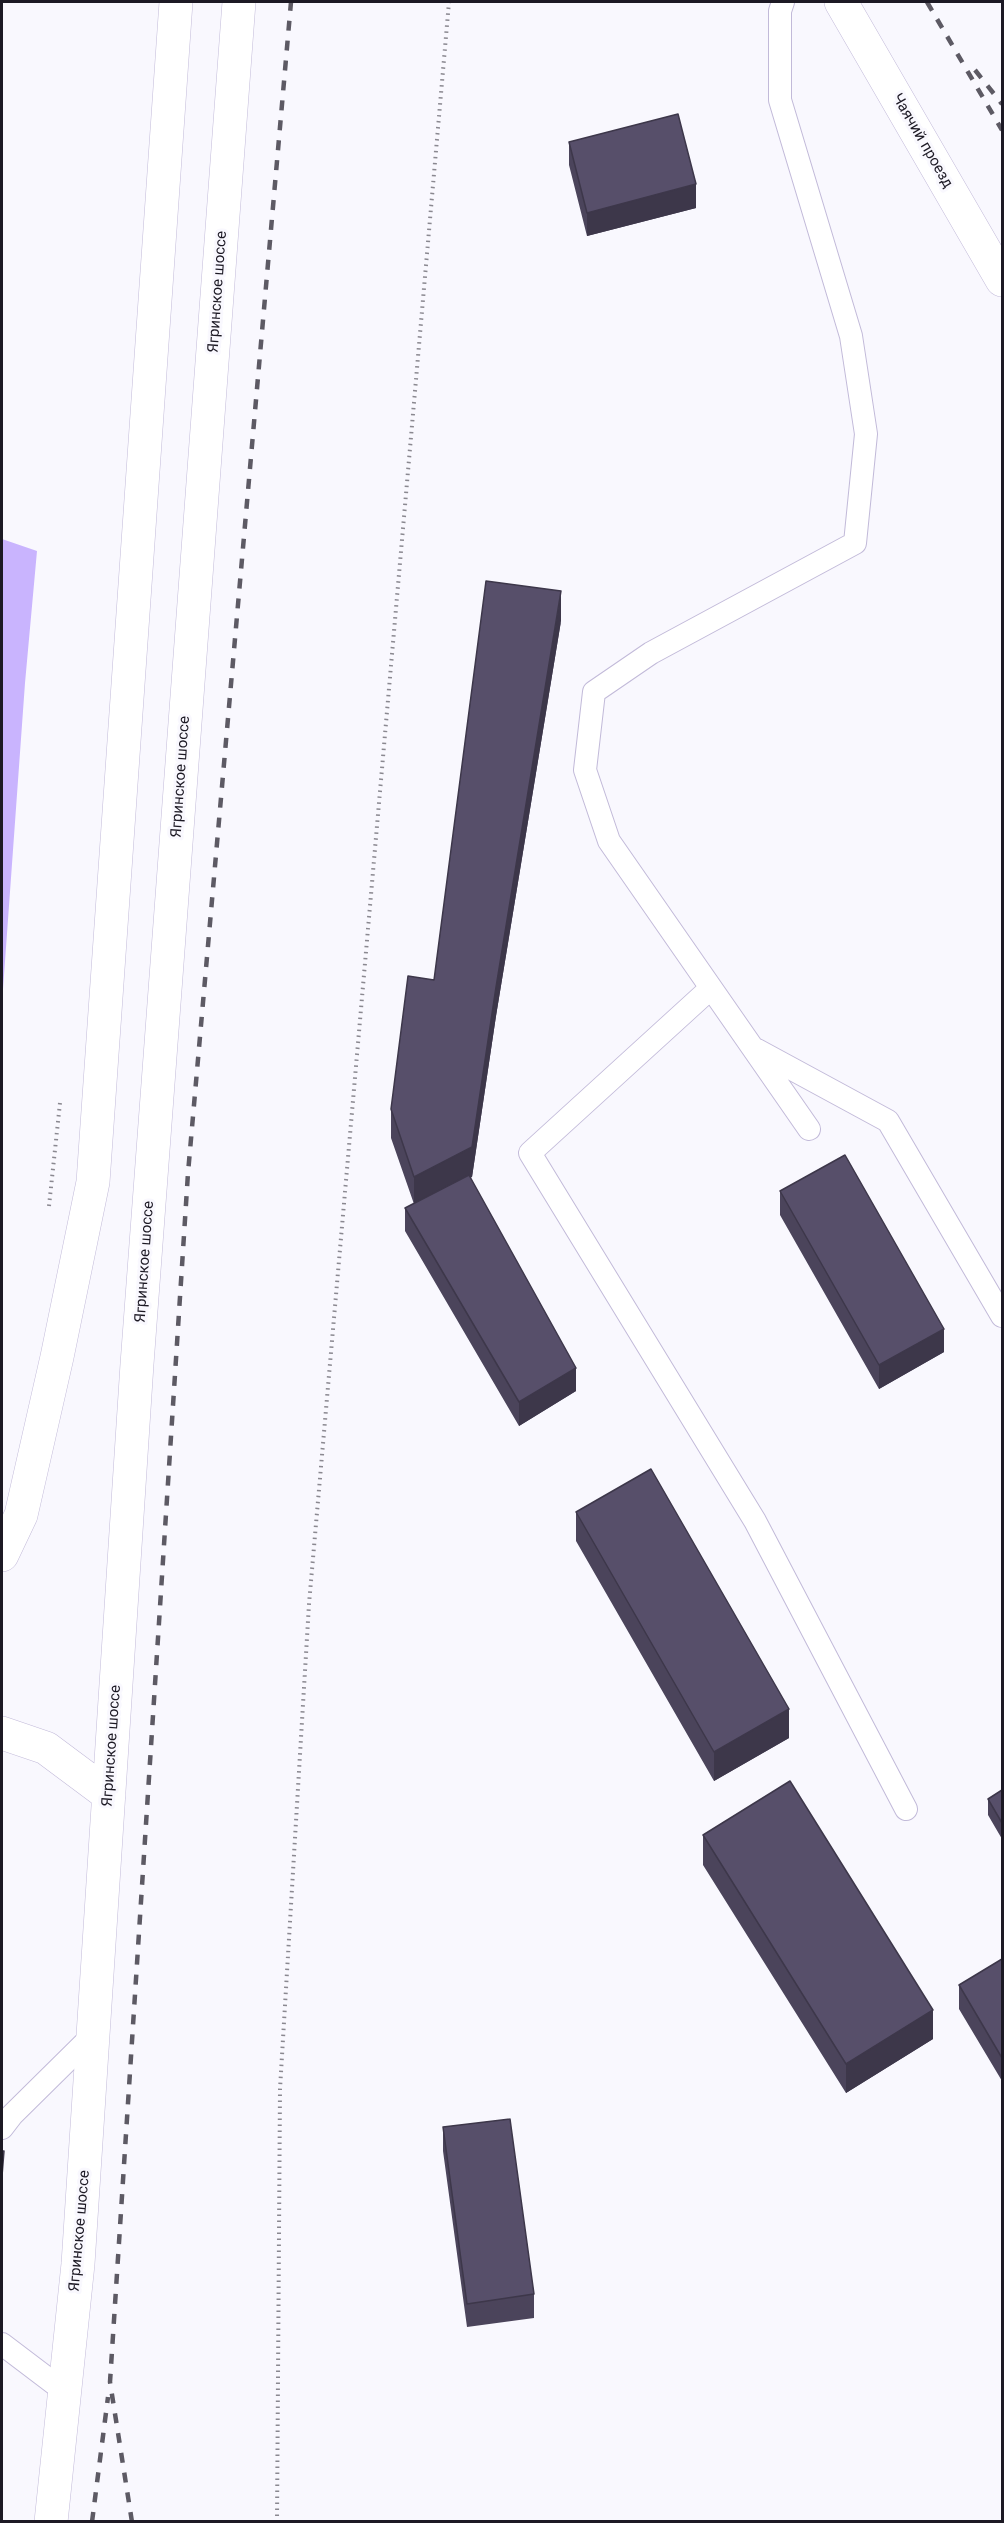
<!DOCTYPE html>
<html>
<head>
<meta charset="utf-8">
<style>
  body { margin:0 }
  #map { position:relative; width:1004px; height:2523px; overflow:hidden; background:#f9f8fe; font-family:Roboto,sans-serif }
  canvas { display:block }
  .frame { position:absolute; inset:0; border:3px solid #1c1924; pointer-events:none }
</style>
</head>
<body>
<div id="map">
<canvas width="1004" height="2523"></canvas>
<div class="frame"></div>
</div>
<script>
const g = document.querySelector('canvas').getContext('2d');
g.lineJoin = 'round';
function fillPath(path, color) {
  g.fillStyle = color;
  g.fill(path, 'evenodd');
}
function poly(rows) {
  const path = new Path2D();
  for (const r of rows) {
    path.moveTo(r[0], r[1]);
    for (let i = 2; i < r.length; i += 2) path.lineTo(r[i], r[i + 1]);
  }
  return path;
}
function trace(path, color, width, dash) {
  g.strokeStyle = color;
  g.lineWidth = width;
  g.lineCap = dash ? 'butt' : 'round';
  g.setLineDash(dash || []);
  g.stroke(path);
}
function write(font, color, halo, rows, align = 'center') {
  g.font = font + ' Roboto,sans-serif';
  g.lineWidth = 6;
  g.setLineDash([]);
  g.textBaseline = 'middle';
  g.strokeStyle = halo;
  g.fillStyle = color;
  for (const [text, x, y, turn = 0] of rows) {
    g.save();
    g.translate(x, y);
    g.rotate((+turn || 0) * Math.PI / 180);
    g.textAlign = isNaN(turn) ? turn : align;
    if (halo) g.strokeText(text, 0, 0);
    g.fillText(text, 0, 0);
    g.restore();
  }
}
const water = poly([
  [2,539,37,551,25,683,2,1003]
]);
const path = poly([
  [49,1206,60,1103],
  [277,2522,280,2089,309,1604,449,2]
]);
const lane = poly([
  [783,2,780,11,780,100,851,336,866,434,855,543,651,653,594,692,585,770,609,841,809,1129],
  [711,988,530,1153,755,1521,906,1809],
  [757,1050,888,1121,1002,1316],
  [2,2128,12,2115,94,2034],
  [2,2344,64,2391]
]);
const street = poly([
  [841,2,1002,280]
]);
const secondary = poly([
  [2,1555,21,1515,57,1357,93,1182,176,2],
  [2,1733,46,1748,109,1795],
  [51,2522,78,2264,137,1364,239,2]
]);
const rail = poly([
  [927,2,1002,130],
  [975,70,1002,104],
  [92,2522,108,2397],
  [132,2522,110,2382,188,1173,291,2]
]);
const wall = poly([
  [569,142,696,208,587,236,569,165],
  [561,621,496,1016,472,1177,470,1177,576,1391,519,1426,405,1231,405,1208,414,1204,391,1138,391,1109,434,980],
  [780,1191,944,1352,879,1389,780,1215],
  [576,1512,789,1738,714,1781,576,1541],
  [1002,1790,1002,1839,988,1815,988,1799],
  [703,1835,933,2039,846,2093,703,1865],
  [1002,1959,1002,2081,959,2009,959,1985],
  [443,2127,534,2294,534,2318,467,2327,443,2151]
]);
const shadedWall = poly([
  [696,184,696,208,587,236,587,213],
  [561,591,561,621,496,1016,472,1177,414,1206,414,1177,496,987],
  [944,1329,944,1352,879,1389,879,1365],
  [576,1368,576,1391,519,1426,519,1402],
  [789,1709,789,1738,714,1781,714,1752],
  [933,2010,933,2039,846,2093,846,2064]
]);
const building = poly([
  [678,114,696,184,587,213,569,142,678,114],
  [486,581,561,591,496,987,472,1147,414,1177,391,1109,408,976,434,980,486,581],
  [845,1155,944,1329,879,1365,780,1191,845,1155],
  [469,1175,576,1368,519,1402,405,1208,469,1175],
  [651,1469,789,1709,714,1752,576,1512,651,1469],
  [790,1781,933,2010,846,2064,703,1835,790,1781],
  [1002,1790,1002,1823,988,1799,1002,1790],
  [1002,1959,1002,2058,959,1985,1002,1959],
  [510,2119,534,2294,467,2304,443,2127,510,2119],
  [2,2151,4,2151,2,2176,2,2151]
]);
const streetNames = [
  ["Чаячий проезд",922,141,60],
  ["Ягринское шоссе",218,292,-86],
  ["Ягринское шоссе",181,777,-86],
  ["Ягринское шоссе",145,1262,-86],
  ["Ягринское шоссе",112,1746,-86],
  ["Ягринское шоссе",80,2231,-85]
];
fillPath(water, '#c9b4fe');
trace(lane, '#c2bad9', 24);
trace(street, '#c2bad9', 34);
trace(secondary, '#c2bad9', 34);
trace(path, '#8a8890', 4, [1.5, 4.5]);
trace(lane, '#fff', 22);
trace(street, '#fff', 33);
trace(secondary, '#fff', 33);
trace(rail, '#5d5a64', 4.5, [10, 10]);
fillPath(wall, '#4b445b');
fillPath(shadedWall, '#3d374a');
fillPath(building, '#574f6a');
trace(building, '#3d374a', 1.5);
write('15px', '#1c1924', '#f9f8fe', streetNames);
</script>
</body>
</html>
